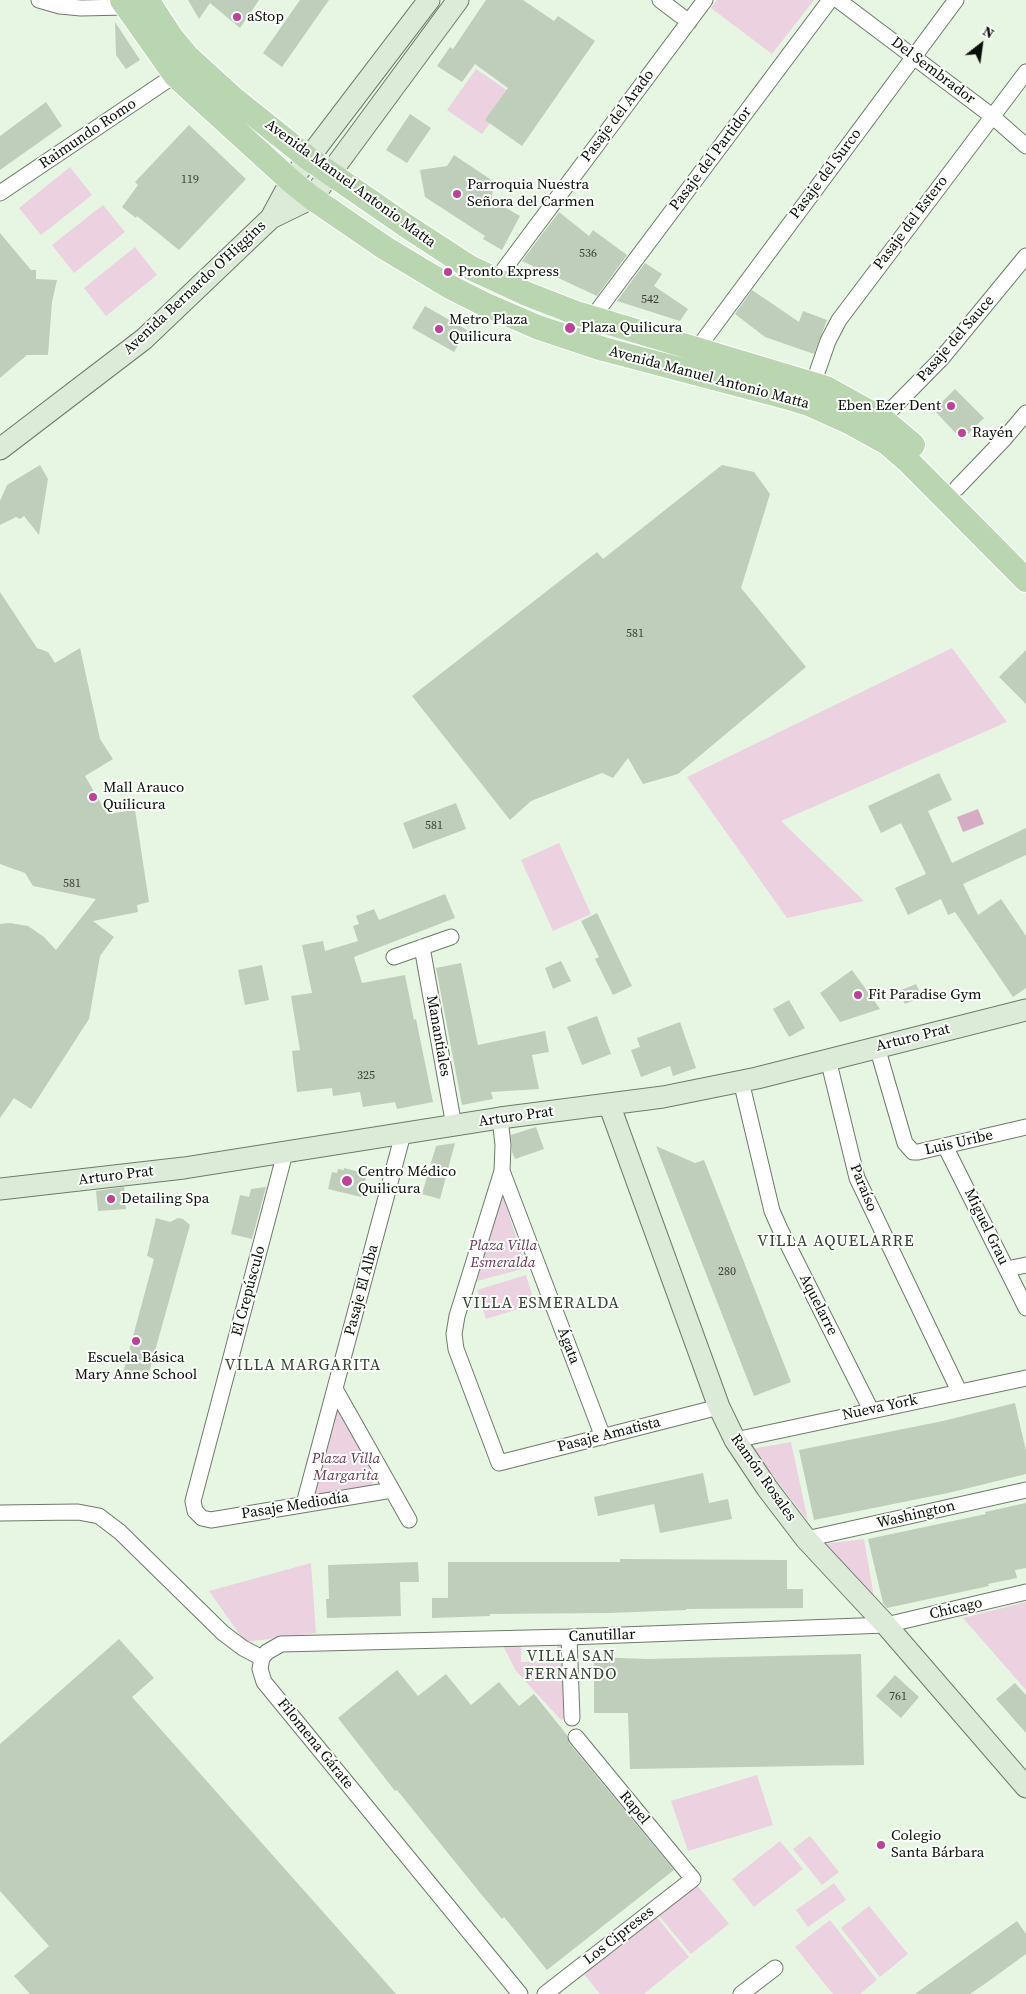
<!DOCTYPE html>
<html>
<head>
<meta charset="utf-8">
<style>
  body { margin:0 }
  #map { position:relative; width:1026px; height:1994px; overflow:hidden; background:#e7f6e3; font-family:"Source Serif 4",serif }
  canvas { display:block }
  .north { position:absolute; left:956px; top:20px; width:50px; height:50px; -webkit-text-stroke:4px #fcfffb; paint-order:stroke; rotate:30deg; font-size:14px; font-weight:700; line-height:20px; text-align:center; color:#0a0e08 }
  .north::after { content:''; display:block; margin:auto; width:18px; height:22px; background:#0a0e08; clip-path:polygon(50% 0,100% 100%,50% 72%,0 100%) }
</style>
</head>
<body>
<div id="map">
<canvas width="1026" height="1994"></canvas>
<div class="north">N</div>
</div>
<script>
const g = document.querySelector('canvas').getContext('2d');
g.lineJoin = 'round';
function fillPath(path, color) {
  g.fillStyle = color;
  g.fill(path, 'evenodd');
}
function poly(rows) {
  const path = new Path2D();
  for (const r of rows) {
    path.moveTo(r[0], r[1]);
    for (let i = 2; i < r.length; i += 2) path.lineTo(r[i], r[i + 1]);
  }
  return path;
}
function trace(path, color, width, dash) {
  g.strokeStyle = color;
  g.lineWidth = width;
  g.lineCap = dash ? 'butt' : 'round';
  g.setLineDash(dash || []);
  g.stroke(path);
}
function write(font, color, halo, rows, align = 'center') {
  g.font = font + ' "Source Serif 4",serif';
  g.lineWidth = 4;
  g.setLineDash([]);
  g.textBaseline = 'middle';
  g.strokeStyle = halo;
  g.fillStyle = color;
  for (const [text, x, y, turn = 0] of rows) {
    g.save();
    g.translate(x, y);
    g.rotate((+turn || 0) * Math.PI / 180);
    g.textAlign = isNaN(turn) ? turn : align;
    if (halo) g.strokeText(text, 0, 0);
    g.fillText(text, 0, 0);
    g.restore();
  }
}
const green = poly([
  [717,0,814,0,772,54,711,8],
  [476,69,511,93,482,134,447,110],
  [70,167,92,195,41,235,19,208],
  [103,205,125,232,74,273,52,245],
  [135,247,157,275,106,316,84,288],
  [952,648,1007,722,781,821,864,901,787,918,687,777],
  [559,843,591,914,553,931,521,860],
  [502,1193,526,1268,477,1281],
  [526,1275,535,1304,486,1319,477,1290],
  [338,1405,377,1473,370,1489,314,1498],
  [791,1442,808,1521,752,1449],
  [864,1539,874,1597,824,1544],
  [311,1563,316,1633,245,1642,209,1591],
  [1026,1602,1026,1690,963,1618],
  [501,1642,521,1643,521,1662,557,1662,557,1643,563,1643,563,1719,561,1720,516,1671],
  [757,1775,773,1825,688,1851,671,1801],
  [810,1836,839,1872,822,1885,793,1849],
  [780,1841,803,1869,754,1907,732,1879],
  [834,1883,846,1900,808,1927,796,1910],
  [697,1885,729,1924,691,1954,659,1916],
  [869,1906,908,1954,880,1977,841,1928],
  [656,1916,689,1957,644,1994,600,1994,584,1974],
  [830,1920,877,1980,860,1994,833,1994,795,1947]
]);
const water = poly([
  [978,809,984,824,963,832,957,817]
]);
const building = poly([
  [188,0,259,0,240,28,210,3,199,19],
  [300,0,329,0,282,67,263,53],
  [486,0,523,0,554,21,558,16,595,41,522,146,485,120,508,88,475,64,462,82,437,66,450,47,453,49],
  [115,22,140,60,126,69,116,55],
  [46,102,62,126,0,170,0,136],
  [410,114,431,128,407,163,386,150],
  [189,125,246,179,179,250,137,216,136,218,122,207,138,185,135,182],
  [454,155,493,181,492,200,520,216,502,250,483,239,485,236,425,197,420,170,447,166],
  [559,212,589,236,593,230,627,255,597,296,522,261],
  [0,233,31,270,36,270,36,279,57,280,52,302,48,355,27,355,0,378],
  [645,263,662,274,654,286,688,309,680,321,617,301],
  [752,290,799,322,803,311,827,320,814,354,765,337,735,314],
  [425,306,467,330,454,352,412,328],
  [955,389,984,418,962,440,934,410],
  [40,465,48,479,39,535,24,516,20,519,16,517,0,525,0,501,7,485],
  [722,465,754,472,770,494,741,588,806,667,678,774,643,784,628,758,613,778,602,773,531,801,510,820,412,696,597,552,603,559],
  [0,592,37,648,48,652,55,663,80,648,100,739,113,759,85,776,107,814,135,810,149,902,137,905,138,912,93,921,114,937,100,956,89,1019,31,1109,14,1098,0,1118,0,924,10,923,28,926,44,937,56,950,96,899,33,886,25,873,0,864],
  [1026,650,1026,704,999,677],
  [939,773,952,800,928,811,952,863,1026,828,1026,855,963,884,978,915,1001,899,1026,936,1026,988,1013,997,955,912,948,915,941,899,908,915,895,888,926,874,901,823,881,833,868,806],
  [456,803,466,829,413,849,403,823],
  [445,894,455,918,354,957,362,983,405,975,414,1020,416,1019,433,1102,397,1109,395,1102,363,1107,360,1092,333,1096,332,1088,297,1092,292,1051,300,1050,291,996,312,993,302,945,323,941,325,951,358,941,353,926,359,924,356,916,374,909,379,920],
  [597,913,632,986,613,995,595,959,599,957,581,921],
  [561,961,571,981,553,989,545,968],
  [461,963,478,1045,545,1031,549,1052,532,1055,539,1089,491,1092,493,1099,462,1105,436,968],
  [262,965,269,1000,245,1005,238,970],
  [852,970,880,1009,840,1022,820,993],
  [916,984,922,997,905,1004,899,991],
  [789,1000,805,1028,789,1037,773,1009],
  [597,1016,611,1054,582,1065,567,1027],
  [680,1022,696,1068,673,1076,670,1066,641,1077,631,1050,640,1047,637,1038],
  [536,1127,544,1149,515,1159,512,1152,511,1135],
  [455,1143,440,1199,422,1194,436,1146],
  [656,1146,695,1163,704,1160,791,1382,754,1396],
  [344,1168,367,1174,361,1197,328,1189,332,1172,337,1173,338,1169,344,1170],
  [124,1187,126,1209,98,1211,96,1191],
  [266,1187,252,1239,231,1234,240,1195,249,1197,251,1189],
  [156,1218,170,1222,178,1218,183,1219,190,1225,147,1380,123,1373,154,1259,147,1256],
  [1015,1403,1026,1451,1026,1474,948,1493,814,1520,799,1450,943,1421],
  [703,1473,709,1503,728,1499,732,1519,660,1533,654,1504,598,1516,594,1497],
  [1026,1503,1026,1568,1015,1570,1017,1578,988,1584,989,1586,887,1608,883,1603,868,1539,986,1514,985,1512],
  [620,1559,787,1560,787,1589,803,1589,803,1608,686,1609,686,1610,609,1613,490,1614,490,1616,432,1618,432,1598,448,1598,448,1562,620,1562],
  [418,1562,419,1582,400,1582,401,1616,327,1618,326,1599,329,1599,328,1565],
  [119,1639,154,1678,132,1697,396,1994,30,1994,14,1976,49,1946,0,1891,0,1744],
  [861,1654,864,1765,630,1769,628,1713,594,1713,594,1657,647,1659],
  [397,1670,418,1696,446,1674,471,1705,499,1682,519,1706,534,1694,567,1735,569,1743,674,1870,547,1970,504,1917,502,1919,481,1894,397,1790,395,1791,338,1718],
  [895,1675,919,1697,901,1718,876,1696],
  [1015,1683,1026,1695,1026,1733,996,1699],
  [1017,1921,1026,1934,1026,1954,989,1981,970,1994,915,1994]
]);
const street = poly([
  [39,0,60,6,81,8,126,7],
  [660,0,689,22],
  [838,0,992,116,1026,146],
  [0,193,175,75],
  [496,280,705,0],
  [592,318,830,0],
  [697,349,956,0],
  [813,384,828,341,839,320,1026,72],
  [882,419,942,358,1026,256],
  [957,488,1005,438,1026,413],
  [422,947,454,1126],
  [394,957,451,937],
  [877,1047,905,1143,913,1152,918,1152,1026,1127],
  [828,1059,857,1178,959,1391],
  [741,1081,772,1211,780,1229,871,1410],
  [500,1118,503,1145,502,1171,457,1316,454,1334,456,1349,499,1463,719,1407],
  [945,1146,1026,1308],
  [285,1153,193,1501,195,1511,202,1518,211,1520,392,1490],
  [502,1171,603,1437],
  [1007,1269,1026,1265],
  [335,1389,409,1520],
  [735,1440,1026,1378],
  [304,1504,403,1134],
  [0,1513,78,1512,99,1516,120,1532,223,1633,243,1648,262,1658],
  [806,1539,1026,1490],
  [569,1637,572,1718],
  [520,1994,264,1682,260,1669,262,1658,267,1652,281,1644,569,1637,886,1625,1026,1592],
  [545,1994,693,1879,576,1737],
  [741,1994,775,1968]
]);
const secondary = poly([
  [271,218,291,181,429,0],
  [0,449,144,339,271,218,312,198,458,0],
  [609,1104,719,1407,735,1440,767,1488,806,1539,886,1625,1026,1787],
  [0,1189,184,1168,500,1118,663,1097,757,1078,1026,1010]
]);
const primary = poly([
  [122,0,175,75,192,91,291,181,312,198,385,248,450,287,484,304,537,327,603,349,789,398,809,404,849,422,887,443,909,462,1026,580],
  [147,0,172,38,187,56,233,98,308,158,405,225,471,268,527,294,576,313,826,388,882,419,913,445]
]);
const markers = [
  [237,17,5,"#bc4397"],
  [457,194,5,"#bc4397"],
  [448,272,5,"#bc4397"],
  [570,328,6,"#bc4397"],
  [439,329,5,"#bc4397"],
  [951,406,5,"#bc4397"],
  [962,433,5,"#bc4397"],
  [93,797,5,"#bc4397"],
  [858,995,5,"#bc4397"],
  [347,1181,6,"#bc4397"],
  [111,1199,5,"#bc4397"],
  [136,1341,5,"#bc4397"],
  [881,1845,5,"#bc4397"]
];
const numberNames = [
  ["119",190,180],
  ["536",588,254],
  ["542",650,300],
  ["581",635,634],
  ["581",434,826],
  ["581",72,884],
  ["325",366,1076],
  ["280",727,1272],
  ["761",898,1697]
];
const poiNames = [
  ["aStop",247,17],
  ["Parroquia Nuestra",467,185],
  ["Señora del Carmen",467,202],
  ["Pronto Express",458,272],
  ["Metro Plaza",449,320],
  ["Quilicura",449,337],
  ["Plaza Quilicura",581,328],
  ["Eben Ezer Dent",941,406,"right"],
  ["Rayén",972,433],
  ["Mall Arauco",103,788],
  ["Quilicura",103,805],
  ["Fit Paradise Gym",868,995],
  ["Centro Médico",358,1172],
  ["Quilicura",358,1189],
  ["Detailing Spa",121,1199],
  ["Escuela Básica",136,1358,"center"],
  ["Mary Anne School",136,1375,"center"],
  ["Colegio",891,1836],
  ["Santa Bárbara",891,1853]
];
const streetNames = [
  ["Del Sembrador",933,71,37],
  ["Pasaje del Arado",618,116,-53],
  ["Raimundo Romo",88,134,-34],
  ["Pasaje del Partidor",711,159,-53],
  ["Pasaje del Surco",826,174,-53],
  ["Avenida Manuel Antonio Matta",350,184,36],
  ["Pasaje del Estero",911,223,-53],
  ["Avenida Bernardo O'Higgins",195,288,-43],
  ["Pasaje del Sauce",956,339,-49],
  ["Avenida Manuel Antonio Matta",709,378,15],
  ["Manantiales",438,1036,80],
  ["Arturo Prat",913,1038,-14],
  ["Arturo Prat",516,1117,-8],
  ["Luis Uribe",959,1143,-13],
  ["Arturo Prat",116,1176,-7],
  ["Paraíso",863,1188,68],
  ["Miguel Grau",986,1227,64],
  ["Pasaje El Alba",362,1290,-75],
  ["El Crepúsculo",249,1291,-75],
  ["Aquelarre",818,1305,63],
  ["Ágata",568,1346,69],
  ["Nueva York",880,1408,-12],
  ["Pasaje Amatista",609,1435,-14],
  ["Ramón Rosales",763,1478,55],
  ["Pasaje Mediodía",295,1506,-9],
  ["Washington",916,1515,-13],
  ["Chicago",956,1609,-13],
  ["Canutillar",602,1636,-2],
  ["Filomena Gárate",315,1744,51],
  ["Rapel",634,1808,50],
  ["Los Cipreses",619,1936,-38]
];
const parkNames = [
  ["Plaza Villa",503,1246],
  ["Esmeralda",503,1263],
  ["Plaza Villa",346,1459],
  ["Margarita",346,1476]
];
const neighbourhoodNames = [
  ["VILLA AQUELARRE",836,1242],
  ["VILLA ESMERALDA",541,1304],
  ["VILLA MARGARITA",303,1366],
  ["VILLA SAN",571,1657],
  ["FERNANDO",571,1675]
];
fillPath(green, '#ecd1e1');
fillPath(water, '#d5acc4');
fillPath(building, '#bfcdbb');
trace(street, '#6d7a6a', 17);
trace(secondary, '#6d7a6a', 23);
trace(primary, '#fff', 26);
trace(street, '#fff', 15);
trace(secondary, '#dcead8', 21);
trace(primary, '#b9d6b0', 24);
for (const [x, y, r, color] of markers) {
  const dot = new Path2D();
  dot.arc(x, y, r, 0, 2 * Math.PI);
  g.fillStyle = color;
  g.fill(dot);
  trace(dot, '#fcfffb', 2);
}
write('12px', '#373e35', null, numberNames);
write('15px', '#0a0e08', '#fcfffb', poiNames, 'left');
write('15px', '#0a0e08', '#fcfffb', streetNames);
write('italic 15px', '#6a3558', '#fcfffb', parkNames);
g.letterSpacing = '1px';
write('16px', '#374334', '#fcfffb', neighbourhoodNames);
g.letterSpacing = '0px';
</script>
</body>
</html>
